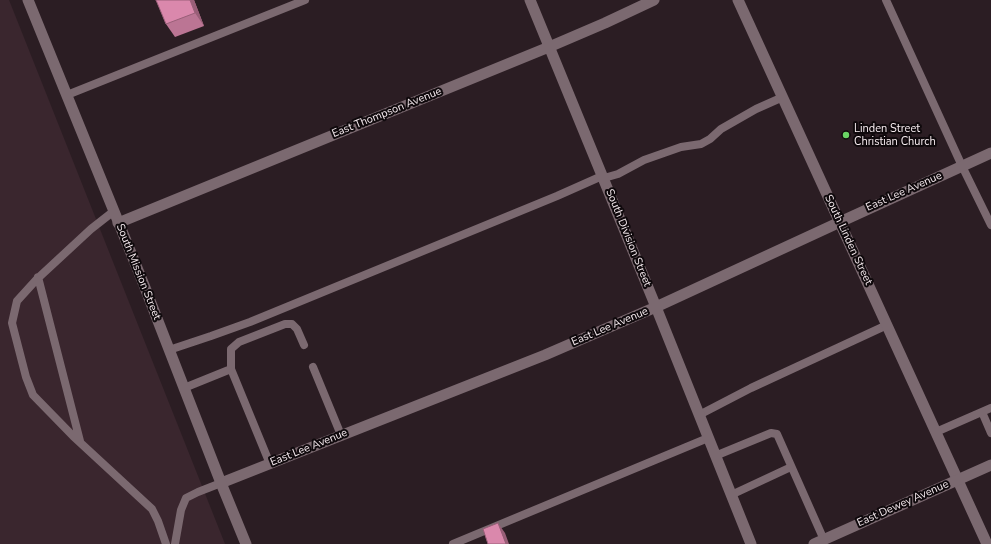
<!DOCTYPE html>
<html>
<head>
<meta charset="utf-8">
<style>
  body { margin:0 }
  canvas { display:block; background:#2b1d23 }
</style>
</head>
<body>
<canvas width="991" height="544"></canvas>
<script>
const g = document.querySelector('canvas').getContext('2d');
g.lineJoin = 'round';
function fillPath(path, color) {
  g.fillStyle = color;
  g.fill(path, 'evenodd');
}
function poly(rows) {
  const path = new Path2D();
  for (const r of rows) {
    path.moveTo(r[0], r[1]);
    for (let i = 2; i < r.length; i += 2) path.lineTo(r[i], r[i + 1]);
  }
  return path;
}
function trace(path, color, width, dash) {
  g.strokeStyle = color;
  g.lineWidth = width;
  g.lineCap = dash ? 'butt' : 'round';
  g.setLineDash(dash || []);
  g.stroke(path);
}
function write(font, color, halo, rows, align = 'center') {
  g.font = font + ' "Nunito Sans",sans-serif';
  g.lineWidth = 4;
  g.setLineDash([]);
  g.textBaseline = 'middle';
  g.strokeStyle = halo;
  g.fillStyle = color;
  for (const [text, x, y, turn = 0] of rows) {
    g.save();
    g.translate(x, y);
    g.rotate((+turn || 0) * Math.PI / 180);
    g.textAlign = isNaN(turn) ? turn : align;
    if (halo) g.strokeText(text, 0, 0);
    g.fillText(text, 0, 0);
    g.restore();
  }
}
const built = poly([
  [0,0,9,0,225,544,0,544]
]);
const service = poly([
  [886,0,962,166,991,225],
  [67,95,305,0],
  [604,178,618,174,644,160,681,147,701,144,710,139,721,129,756,109,783,97],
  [114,211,91,229,37,279,17,301,12,323,26,377,33,395,73,436,152,509,158,521,166,544],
  [38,277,80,441],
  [169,350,211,336,250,322,557,196,602,176],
  [313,367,341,435],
  [231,369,231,349,239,342,285,324,292,324,297,329,304,345],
  [184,388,231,369,270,464],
  [982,412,991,433],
  [699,415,751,388,887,325],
  [936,432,991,408],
  [715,456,771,433,777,434,824,540],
  [731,495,791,467],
  [175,544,181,510,186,498,198,492,221,483],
  [453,544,708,438]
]);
const minor = poly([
  [530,0,656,307,751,544],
  [738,0,987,544],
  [118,223,549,47,605,23,654,0],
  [221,483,545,355,656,307,840,222,991,153]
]);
const secondary = poly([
  [28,0,144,285,221,483,246,544],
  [814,544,991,465]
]);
const wall = poly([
  [156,0,194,0,204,26,175,37,166,24]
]);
const shadedWall = poly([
  [190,0,194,0,204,26,195,13],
  [498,523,505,533,509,544,506,544]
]);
const building = poly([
  [156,0,190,0,195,13,166,24,156,0],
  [498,523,506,544,488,544,483,529,498,523]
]);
const markers = [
  [846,135,4,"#69d464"]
];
const streetNames = [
  ["East Thompson Avenue",387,113,-22],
  ["East Lee Avenue",904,192,-24],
  ["South Division Street",628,238,68],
  ["South Linden Street",848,240,65],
  ["South Mission Street",138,272,68],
  ["East Lee Avenue",610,327,-23],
  ["East Lee Avenue",309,448,-22],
  ["East Dewey Avenue",903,504,-24]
];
const poiNames = [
  ["Linden Street",854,129],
  ["Christian Church",854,142]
];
fillPath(built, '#3a262e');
trace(service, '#7b6970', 8);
trace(minor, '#7b6970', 11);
trace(secondary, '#7b6970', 11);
fillPath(wall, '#bb7594');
fillPath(shadedWall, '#995f78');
fillPath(building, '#da88ac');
trace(building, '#995f78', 1);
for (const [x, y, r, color] of markers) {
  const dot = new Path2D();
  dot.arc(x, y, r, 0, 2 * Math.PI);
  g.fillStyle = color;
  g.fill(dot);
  trace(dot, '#0f090c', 1.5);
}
write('11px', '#f8edf1', '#0f090c', streetNames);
write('11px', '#f8edf1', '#0f090c', poiNames, 'left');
</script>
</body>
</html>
